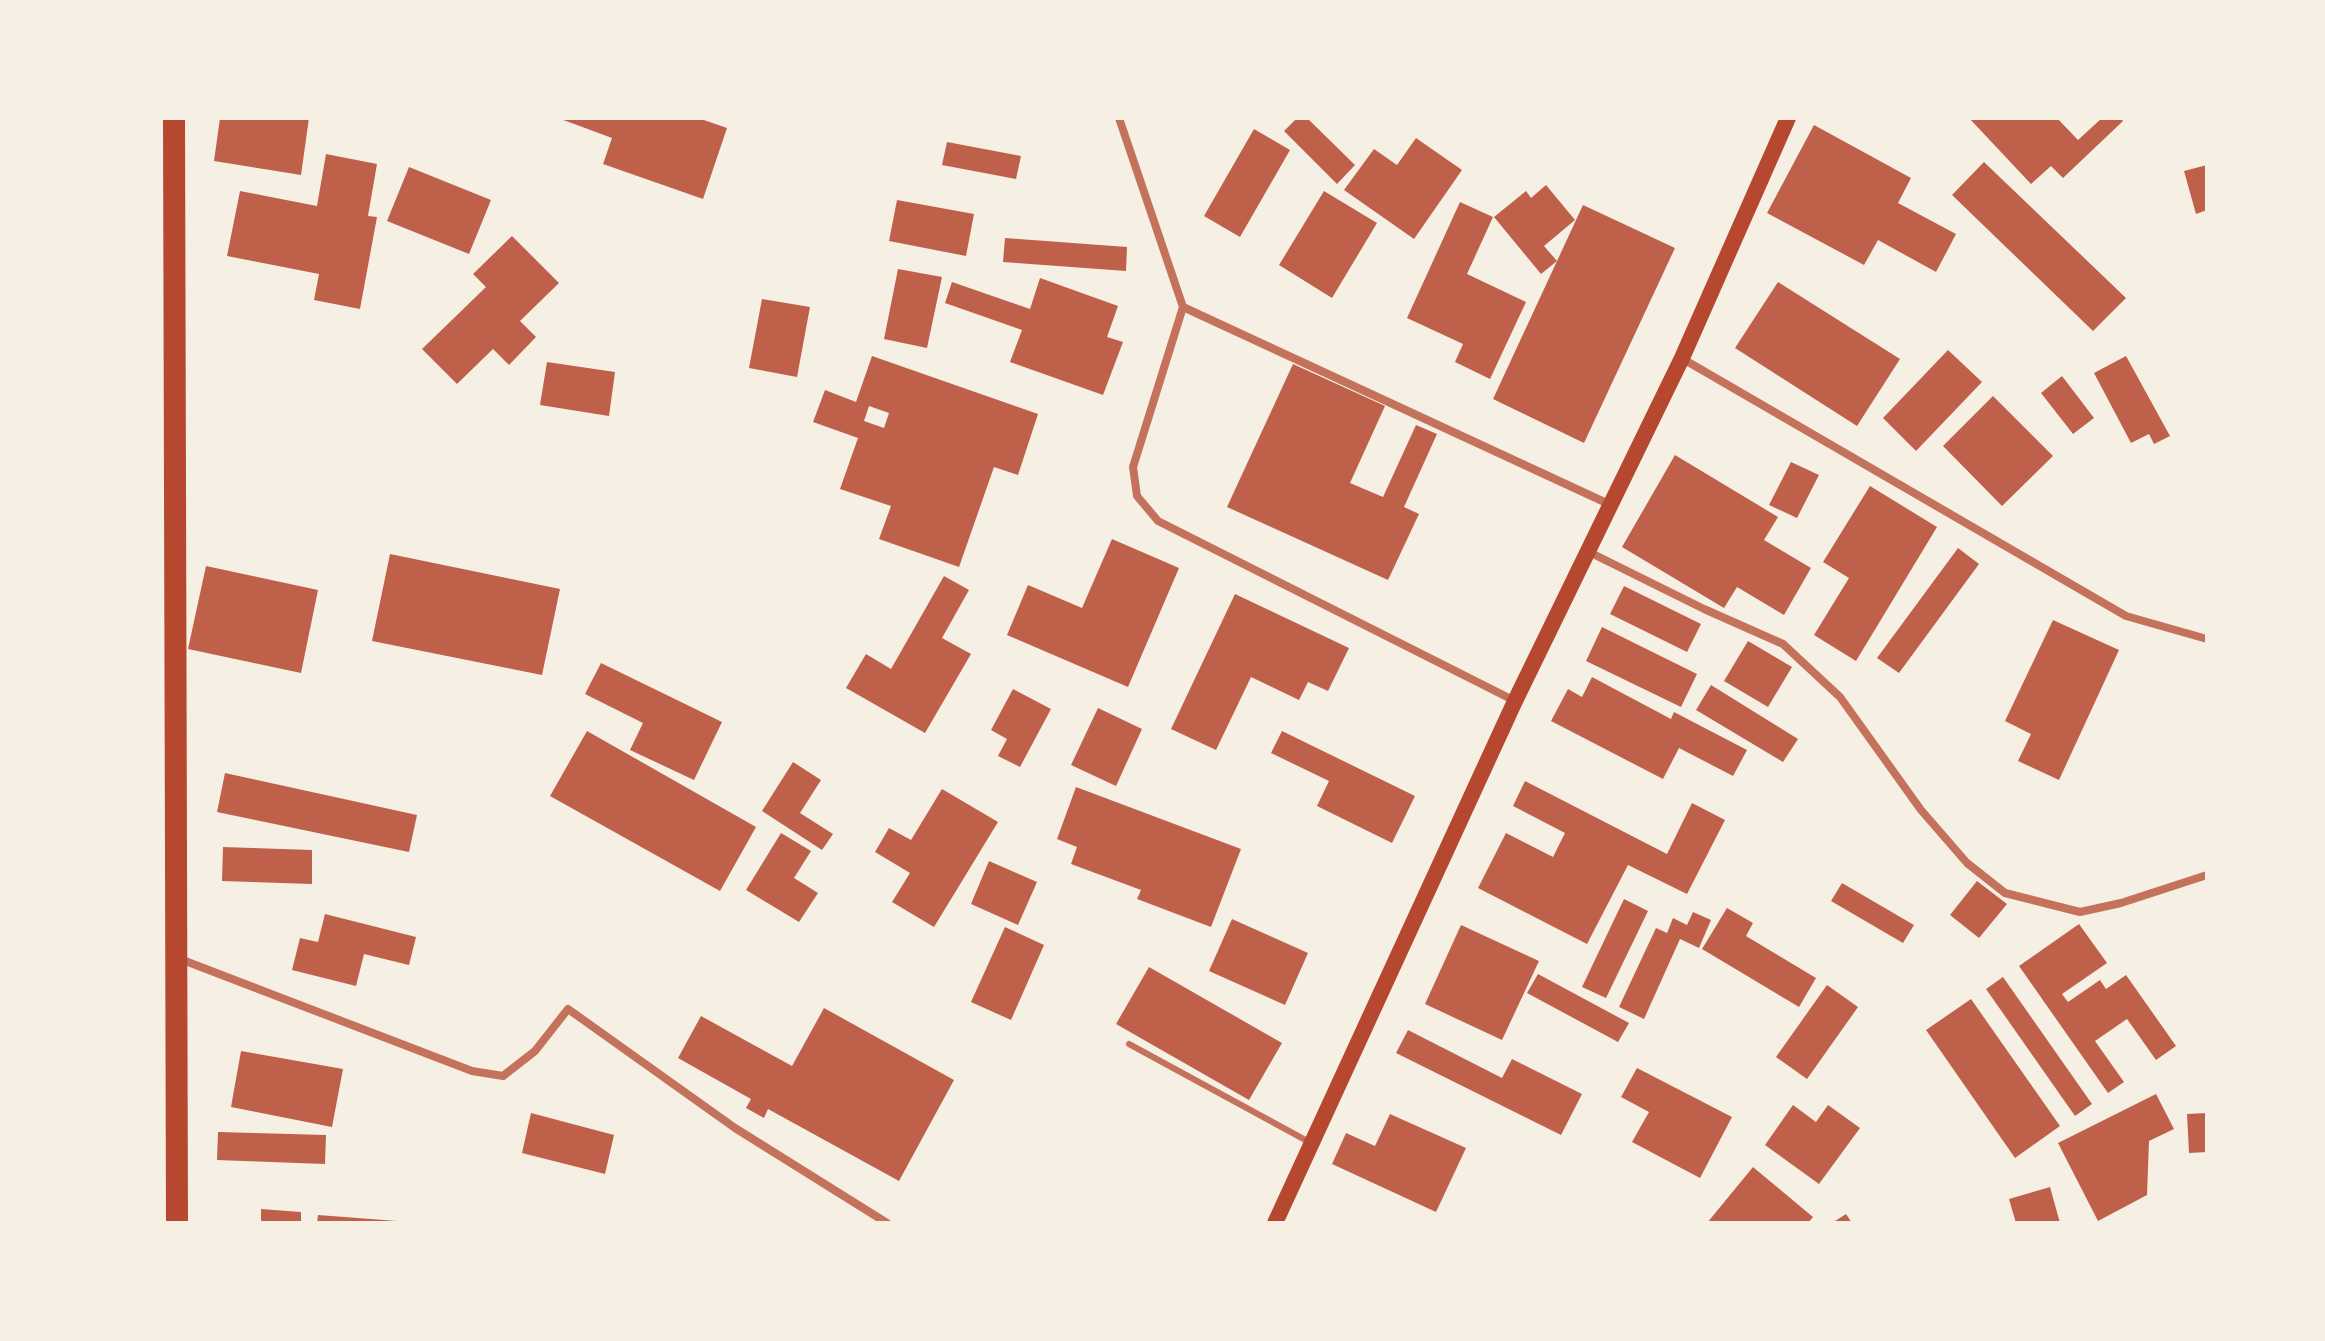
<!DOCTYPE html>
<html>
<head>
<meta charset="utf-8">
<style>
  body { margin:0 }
  #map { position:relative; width:2325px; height:1341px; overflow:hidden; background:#f6efe4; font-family:Mulish,sans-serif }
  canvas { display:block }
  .frame { position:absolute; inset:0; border:120px solid #f6efe4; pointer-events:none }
</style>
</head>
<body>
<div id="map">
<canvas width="2325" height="1341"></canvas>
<div class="frame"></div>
</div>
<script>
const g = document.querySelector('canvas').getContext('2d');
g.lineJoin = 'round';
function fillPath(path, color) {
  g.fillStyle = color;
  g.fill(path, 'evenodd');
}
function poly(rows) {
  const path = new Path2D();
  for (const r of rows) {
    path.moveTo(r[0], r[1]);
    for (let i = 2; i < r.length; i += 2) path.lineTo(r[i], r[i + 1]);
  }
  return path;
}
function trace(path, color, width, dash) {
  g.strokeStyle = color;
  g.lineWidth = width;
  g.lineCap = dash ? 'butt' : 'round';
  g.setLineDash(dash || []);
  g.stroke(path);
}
const building = poly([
  [220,118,309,118,301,175,214,161],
  [558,118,698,118,727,128,703,199,603,164,612,138],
  [1297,118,1307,118,1355,165,1337,184,1284,131],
  [1969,118,2057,118,2078,140,2102,118,2121,118,2123,121,2063,178,2051,166,2031,184],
  [1814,125,1911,178,1898,203,1956,234,1936,272,1878,240,1864,265,1767,213],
  [1254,129,1290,150,1240,237,1204,216],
  [1416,138,1462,170,1414,239,1344,190,1374,149,1397,165],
  [947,142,1021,156,1016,179,942,165],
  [326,154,377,164,368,216,377,217,360,309,314,300,319,274,227,256,240,191,317,206],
  [1984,162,2126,298,2093,331,1952,195],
  [2207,165,2207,210,2196,214,2184,171],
  [409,167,491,200,469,254,387,221],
  [1546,185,1575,220,1544,246,1557,261,1541,274,1494,217,1526,191,1531,198],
  [1324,191,1377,223,1332,298,1279,265],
  [897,200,974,214,966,256,889,241],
  [1460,202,1493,217,1467,274,1526,302,1490,379,1455,362,1463,344,1407,318],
  [1583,205,1675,248,1584,443,1493,399],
  [512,236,559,283,520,321,536,337,509,365,493,349,457,384,422,349,486,287,473,274],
  [1005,238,1127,247,1126,271,1003,262],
  [898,269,942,277,927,348,884,339],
  [1040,278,1118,306,1107,337,1123,342,1103,395,1010,362,1022,330,945,303,952,282,1030,309],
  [1778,282,1900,359,1857,426,1735,348],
  [762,299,810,307,797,377,749,368],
  [1948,350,1982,382,1916,451,1883,418],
  [872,356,1038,414,1018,475,994,467,959,567,879,539,891,506,840,489,858,438,813,422,825,390,856,402],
  [869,406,889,413,884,428,864,421],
  [2126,356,2170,436,2154,444,2149,434,2131,443,2094,373],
  [547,362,615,372,609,416,540,405],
  [1293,364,1385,406,1350,483,1383,497,1416,425,1437,434,1404,507,1419,514,1388,580,1227,507],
  [2062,376,2094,418,2073,434,2041,393],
  [1993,396,2053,456,2002,506,1943,446],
  [1675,455,1778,517,1764,540,1811,568,1784,615,1737,587,1724,608,1622,547],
  [1791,462,1819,475,1797,518,1769,505],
  [1870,486,1937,527,1856,661,1814,635,1849,578,1823,562],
  [1112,539,1179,568,1128,687,1007,635,1028,585,1082,608],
  [1958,548,1979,564,1899,673,1877,658],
  [390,554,560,589,542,675,372,641],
  [206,566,318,590,301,673,188,649],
  [944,576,969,590,942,638,971,654,925,733,846,688,866,654,891,669],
  [1624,586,1701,624,1687,652,1610,614],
  [1235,594,1349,648,1328,691,1308,682,1299,700,1251,677,1216,750,1171,729],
  [2053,620,2119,650,2059,780,2018,761,2031,734,2005,721],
  [1602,627,1697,674,1681,707,1586,661],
  [1748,641,1792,667,1768,707,1724,681],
  [601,663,722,722,694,780,630,750,643,723,585,694],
  [1592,677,1671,719,1674,712,1747,750,1733,776,1679,748,1663,779,1551,721,1568,689,1582,697],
  [1711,685,1798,739,1783,762,1696,710],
  [1013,689,1051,709,1020,767,998,756,1007,739,991,730],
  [1098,708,1142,729,1116,786,1071,765],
  [587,731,756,827,720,891,550,796],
  [1282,731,1415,796,1392,843,1317,806,1329,781,1271,753],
  [793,762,821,780,800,813,833,834,822,850,762,811],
  [225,773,417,815,409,852,217,812],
  [1525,781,1667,854,1692,803,1725,820,1687,894,1628,865,1587,944,1478,888,1506,833,1553,857,1565,833,1513,806],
  [1076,787,1241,849,1211,927,1137,899,1141,890,1071,864,1077,847,1057,839],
  [942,789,998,822,934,927,892,902,910,873,875,852,889,828,911,840],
  [781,833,811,851,794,878,818,893,799,922,746,890],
  [223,847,312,850,312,884,222,881],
  [989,861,1037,882,1018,925,971,904],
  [1977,881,2007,904,1979,938,1950,915],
  [1842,883,1914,925,1903,943,1831,901],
  [1624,899,1648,911,1606,998,1582,987],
  [1727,908,1753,923,1746,936,1816,978,1799,1007,1702,949],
  [1693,912,1711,920,1699,948,1680,939,1644,1019,1619,1007,1656,928,1667,933,1673,918,1687,925],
  [325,914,416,937,409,965,364,954,356,986,292,970,300,938,318,942],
  [1232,919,1308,953,1285,1005,1209,971],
  [2079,924,2107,963,2062,994,2068,1002,2100,980,2106,989,2126,975,2176,1046,2156,1060,2127,1019,2095,1041,2124,1082,2108,1093,2019,966],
  [1461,925,1539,961,1502,1040,1425,1004],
  [1005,927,1044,945,1011,1020,971,1002],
  [1149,967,1282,1043,1249,1100,1116,1024],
  [1538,974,1629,1023,1618,1042,1527,993],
  [2003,977,2092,1104,2075,1116,1986,989],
  [1827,985,1858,1007,1807,1079,1776,1057],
  [1971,999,2060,1126,2015,1158,1926,1030],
  [824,1008,954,1080,899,1181,768,1109,764,1118,746,1108,751,1099,678,1058,701,1016,792,1066],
  [1408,1030,1502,1078,1512,1059,1582,1094,1561,1135,1396,1053],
  [241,1051,343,1069,332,1127,231,1107],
  [1637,1068,1732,1117,1700,1178,1632,1142,1649,1112,1621,1097],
  [2156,1094,2174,1129,2149,1141,2147,1195,2098,1221,2058,1143],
  [1793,1105,1816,1122,1828,1105,1860,1128,1819,1184,1765,1145],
  [531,1113,614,1135,605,1174,522,1153],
  [2207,1113,2207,1152,2189,1153,2187,1114],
  [1390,1114,1466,1148,1436,1212,1332,1164,1346,1133,1375,1146],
  [218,1132,326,1135,325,1164,217,1160],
  [1753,1167,1813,1217,1808,1223,1707,1223],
  [2050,1187,2060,1223,2016,1223,2009,1199],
  [261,1209,301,1212,301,1223,261,1223],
  [1846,1214,1852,1223,1832,1223],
  [318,1215,397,1221,397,1223,317,1223]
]);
const service = poly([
  [1129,1044,1311,1143]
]);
const minor = poly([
  [1119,118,1183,307,1611,505],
  [1183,307,1133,467,1137,496,1158,521,1515,701],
  [1683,359,2126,616,2207,639],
  [1589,552,1704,609,1783,644,1840,697,1921,810,1967,863,2005,893,2080,912,2121,903,2207,875],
  [180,959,472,1071,503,1076,535,1051,568,1009,735,1128,887,1223]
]);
const secondary = poly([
  [1275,1223,1515,701,1682,358,1788,118]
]);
const trunk = poly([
  [174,118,177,1223]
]);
fillPath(building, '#bf614a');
trace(service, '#c5725c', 6);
trace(minor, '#c5725c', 8);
trace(secondary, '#b5482f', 16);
trace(trunk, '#b5482f', 22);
</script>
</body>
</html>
